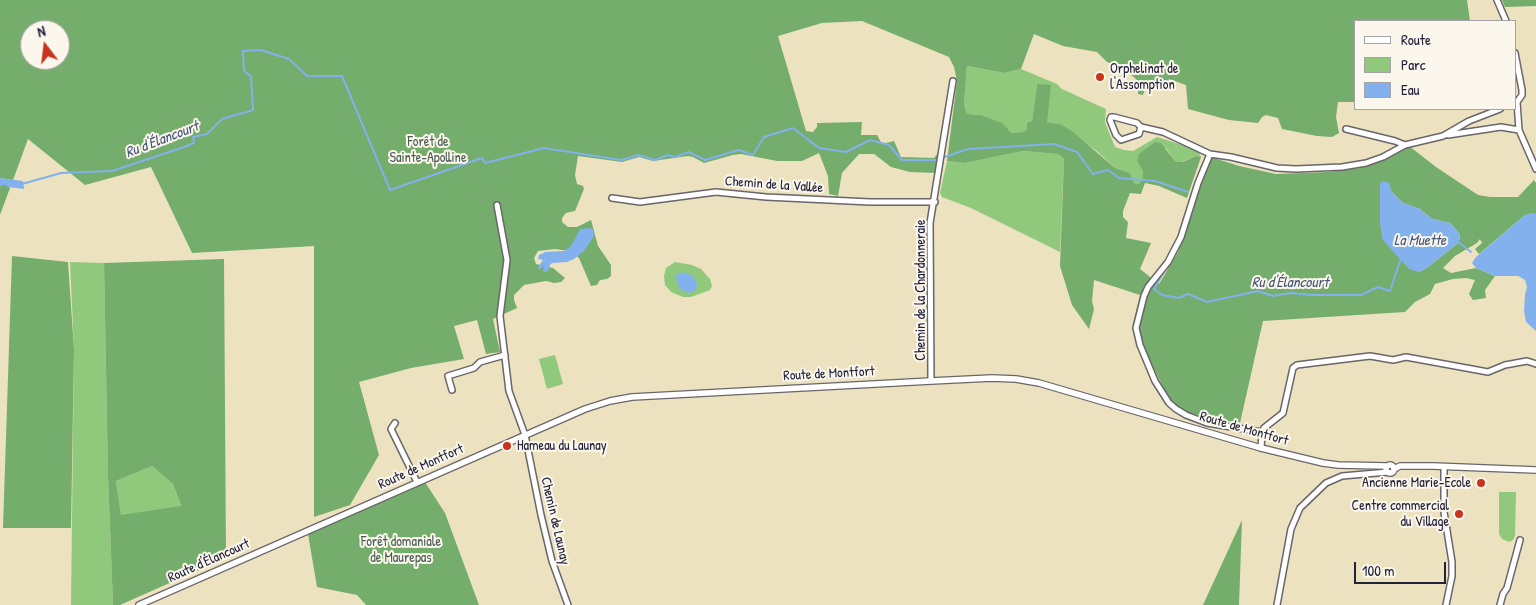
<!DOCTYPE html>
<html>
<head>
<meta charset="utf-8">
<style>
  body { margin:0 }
  #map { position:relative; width:1536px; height:605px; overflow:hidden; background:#ece2c0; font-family:"Patrick Hand",sans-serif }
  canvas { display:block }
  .legend { position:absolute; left:1354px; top:20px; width:162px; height:90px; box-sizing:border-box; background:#fbf7ec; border:1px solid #a4a2a5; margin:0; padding:6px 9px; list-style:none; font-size:15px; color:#22223b }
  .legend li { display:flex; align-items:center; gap:10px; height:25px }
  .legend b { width:25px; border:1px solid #a4a2a5 }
  .north { position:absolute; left:20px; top:20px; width:50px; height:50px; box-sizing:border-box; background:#fbf7ec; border:1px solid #a4a2a5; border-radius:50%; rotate:345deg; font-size:14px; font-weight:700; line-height:20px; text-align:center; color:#22223b }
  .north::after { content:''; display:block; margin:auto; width:18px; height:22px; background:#c8321e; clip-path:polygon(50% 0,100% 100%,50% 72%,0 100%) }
  .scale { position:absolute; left:1354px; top:562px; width:92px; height:22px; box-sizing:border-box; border:2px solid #22223b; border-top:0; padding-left:6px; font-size:15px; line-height:18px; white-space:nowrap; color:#22223b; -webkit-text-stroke:4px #fbf7ec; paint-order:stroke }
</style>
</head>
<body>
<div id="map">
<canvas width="1536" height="605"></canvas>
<ul class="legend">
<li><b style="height:6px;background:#fff"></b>Route</li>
<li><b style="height:14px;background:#91c97c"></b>Parc</li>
<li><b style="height:14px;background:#82b1ed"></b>Eau</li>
</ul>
<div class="north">N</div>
<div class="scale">100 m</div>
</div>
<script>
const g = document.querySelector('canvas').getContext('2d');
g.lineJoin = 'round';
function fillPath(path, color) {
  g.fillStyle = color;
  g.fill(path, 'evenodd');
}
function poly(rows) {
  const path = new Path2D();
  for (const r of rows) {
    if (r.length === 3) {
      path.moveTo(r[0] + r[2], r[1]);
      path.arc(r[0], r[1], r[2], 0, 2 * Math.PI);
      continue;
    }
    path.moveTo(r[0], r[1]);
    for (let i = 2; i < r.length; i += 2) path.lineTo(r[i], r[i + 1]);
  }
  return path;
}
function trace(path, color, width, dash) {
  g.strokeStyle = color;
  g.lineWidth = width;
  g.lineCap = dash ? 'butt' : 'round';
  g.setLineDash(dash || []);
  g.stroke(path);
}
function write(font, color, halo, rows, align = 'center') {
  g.font = font + ' "Patrick Hand",sans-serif';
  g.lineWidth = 4;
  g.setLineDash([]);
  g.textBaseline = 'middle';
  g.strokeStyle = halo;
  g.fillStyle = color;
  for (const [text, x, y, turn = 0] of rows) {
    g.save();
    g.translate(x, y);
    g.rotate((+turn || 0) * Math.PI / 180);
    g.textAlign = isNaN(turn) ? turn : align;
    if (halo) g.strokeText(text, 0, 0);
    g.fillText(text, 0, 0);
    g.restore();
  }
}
const green = poly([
  [967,66,1004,73,1021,69,1057,84,1062,89,1106,109,1105,122,1108,130,1115,147,1124,150,1133,151,1157,137,1198,150,1201,157,1196,156,1182,162,1176,162,1166,148,1137,161,1143,172,1143,177,1139,184,1134,183,1130,173,1115,168,1098,152,1060,124,1047,122,1037,84,1032,121,1027,130,1022,132,1012,133,1008,129,981,115,967,114,964,104],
  [1023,151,1058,154,1064,159,1060,252,971,208,942,197,940,193,947,161,965,163],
  [70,262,104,263,108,476,113,605,71,605,74,349],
  [675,262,692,265,701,269,710,279,712,286,710,290,691,297,683,297,671,292,665,285,664,276,666,268],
  [555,355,563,384,547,389,539,359],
  [152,466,173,484,181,507,121,516,116,481],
  [1499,492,1516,492,1515,536,1513,540,1509,542,1502,539,1499,534]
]);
const forest = poly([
  [0,0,1467,0,1470,21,1355,21,1355,102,1338,102,1336,117,1339,133,1332,137,1317,136,1282,129,1278,118,1266,115,1262,117,1258,123,1229,120,1188,109,1186,85,1169,79,1167,84,1150,81,1147,83,1143,95,1138,94,1138,81,1125,69,1107,62,1097,52,1063,46,1034,34,1021,69,1004,73,967,66,964,104,967,114,981,115,1002,123,1012,133,1022,132,1027,130,1027,123,1032,121,1037,84,1051,85,1047,122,1060,124,1072,131,1115,168,1130,173,1134,183,1139,184,1143,177,1143,172,1137,161,1139,154,1155,142,1161,143,1176,162,1183,162,1196,156,1201,157,1187,198,1159,186,1145,183,1141,194,1130,193,1123,211,1123,217,1128,222,1126,238,1151,243,1140,269,1159,284,1178,252,1211,157,1239,166,1276,174,1328,172,1360,168,1380,161,1409,146,1436,167,1478,195,1490,197,1518,197,1534,180,1536,183,1536,214,1525,215,1479,254,1475,249,1482,243,1480,239,1477,243,1455,256,1443,268,1451,273,1476,268,1495,276,1485,290,1486,298,1473,300,1469,294,1475,280,1466,278,1453,279,1435,284,1430,294,1415,302,1405,312,1263,321,1240,423,1210,418,1175,409,1132,328,1140,295,1094,280,1092,301,1094,309,1089,329,1072,305,1060,266,1064,159,1058,154,1023,151,965,163,947,161,957,81,954,67,949,57,862,21,822,23,778,36,806,131,813,132,817,127,817,123,862,122,861,135,877,135,882,144,894,141,901,157,934,158,939,152,935,173,910,172,891,167,874,154,859,154,842,173,838,196,829,194,828,176,819,153,802,161,777,161,741,154,733,155,704,163,693,157,688,156,653,161,639,157,622,162,578,156,575,175,577,184,583,186,584,189,575,211,566,213,562,218,562,222,568,227,577,227,591,220,598,246,611,265,611,276,607,279,600,280,597,285,591,286,579,258,570,251,555,249,538,251,534,258,536,264,553,268,565,278,561,282,554,283,546,281,524,285,514,295,514,300,517,308,493,319,500,352,486,354,477,320,454,326,464,359,411,368,359,382,379,455,350,505,314,517,314,246,192,253,151,167,85,185,28,139,13,180,0,178],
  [30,30,60,30,60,60,30,60],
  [1389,183,1392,192,1403,203,1420,209,1432,219,1450,223,1459,233,1460,238,1458,243,1428,267,1419,272],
  [1502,0,1536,0,1536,6,1505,7],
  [1,185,7,185,10,188,0,215,0,187],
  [12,256,68,262,74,349,71,528,3,528],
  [224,259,226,558,120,605,113,605,108,476,104,263],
  [152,466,173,484,181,506,121,515,116,481],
  [423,479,445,513,479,605,366,605,357,595,317,587,308,534],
  [1242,520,1239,605,1203,605]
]);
const water = poly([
  [0,178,23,181,24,189,8,187,6,185,1,185,0,187],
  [1384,181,1389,183,1392,192,1403,203,1420,209,1432,219,1450,223,1459,233,1460,238,1458,243,1428,267,1419,272,1409,269,1382,239,1380,223,1380,183],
  [1532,213,1536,214,1536,331,1526,322,1524,311,1525,295,1527,287,1525,280,1518,276,1495,276,1476,268,1472,263,1476,257,1525,215],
  [591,228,593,230,594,236,584,251,574,259,567,262,552,263,550,265,548,271,543,272,544,266,539,270,538,267,543,260,538,259,539,255,545,252,564,251,571,246,580,229],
  [683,272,693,276,697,284,696,290,689,293,681,290,677,284,676,275]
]);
const stream = poly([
  [945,157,968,149,1054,144,1077,152,1093,174,1108,170,1119,178,1155,181,1188,192],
  [22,184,61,173,112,171,184,147,194,143,193,137,207,134,222,119,253,110,251,76,244,71,243,51,261,50,289,59,307,76,342,76,390,190,482,158,485,163,544,148,621,160,639,155,655,160,668,155,675,157,689,152,705,160,739,150,753,155,764,137,793,128,819,148,846,152,870,140,889,145,902,160,936,160],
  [1457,241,1471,252],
  [1166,268,1154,289,1162,295,1179,298,1188,294,1207,302,1258,291,1273,296,1290,293,1312,295,1361,295,1378,287,1390,291,1401,258]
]);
const minor = poly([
  [1497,0,1506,21],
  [1515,53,1522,90,1522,95,1517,102],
  [1517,102,1519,130,1536,169],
  [1141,127,1139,134,1121,140,1116,135,1110,120,1111,117,1114,117,1137,123,1141,127,1163,132,1210,154,1231,157,1277,168,1296,169,1342,167,1366,163,1383,157,1405,145,1443,136,1469,121,1500,109],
  [1346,129,1395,141,1405,145],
  [1448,135,1501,127,1519,130],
  [1210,154,1198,183,1181,237,1168,262,1148,287,1144,296,1136,328,1140,345,1155,381,1169,403,1176,409,1186,415,1207,423,1262,432],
  [612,198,640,202,716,192,766,197,870,202,935,202],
  [497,205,507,260,500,316,509,391,525,435,541,515,552,561,568,605],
  [931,381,930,223,953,81],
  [452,390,448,376,474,368,480,362,505,355],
  [395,423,391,429,417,482],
  [1261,448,1262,432,1264,428,1283,413,1293,368,1297,365,1370,356,1393,360,1406,357,1488,372,1505,365,1527,361,1536,364],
  [1444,467,1444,512,1452,562,1452,576,1446,605],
  [1277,605,1291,529,1300,508,1326,483,1342,476,1388,472],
  [1500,605,1503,594,1507,588,1520,540]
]);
const tertiary = poly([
  [1390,469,4],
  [1394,469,1400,466,1433,466,1536,470],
  [139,605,585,409,610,401,632,397,931,381,992,378,1016,379,1039,383,1261,448,1323,463,1338,465,1387,466]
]);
const markers = [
  [1100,77,5,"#c8321e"],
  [507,446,5,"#c8321e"],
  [1481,483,5,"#c8321e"],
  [1459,514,5,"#c8321e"]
];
const poiNames = [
  ["Orphelinat de",1110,69],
  ["l'Assomption",1110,85],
  ["Hameau du Launay",517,446],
  ["Ancienne Marie-Ecole",1471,483,"right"],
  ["Centre commercial",1449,506,"right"],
  ["du Village",1449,522,"right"]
];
const parkNames = [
  ["Forêt de",428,142],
  ["Sainte-Apolline",428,158],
  ["Forêt domaniale",401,542],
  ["de Maurepas",401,558]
];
const streetNames = [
  ["Chemin de la Vallée",774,185,4],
  ["Chemin de la Chardonneraie",921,290,-90],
  ["Route de Montfort",829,374,-3],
  ["Route de Montfort",1244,429,16],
  ["Route de Montfort",421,467,-24],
  ["Chemin de Launay",555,521,77],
  ["Route d'Élancourt",209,561,-24]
];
const waterNames = [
  ["Ru d'Élancourt",162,140,-21],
  ["La Muette",1420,241],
  ["Ru d'Élancourt",1290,283]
];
fillPath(green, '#91c97c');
fillPath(forest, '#74ad6c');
fillPath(water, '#82b1ed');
trace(stream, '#82b1ed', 2);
trace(minor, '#69656a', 8);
trace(tertiary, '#69656a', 8);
trace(minor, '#fff', 5);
trace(tertiary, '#fff', 5.5);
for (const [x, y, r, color] of markers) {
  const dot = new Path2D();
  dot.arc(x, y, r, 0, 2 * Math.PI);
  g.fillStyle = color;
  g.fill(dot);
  trace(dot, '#fbf7ec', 2);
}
write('14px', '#22223b', '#fbf7ec', poiNames, 'left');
write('14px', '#495c52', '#fbf7ec', parkNames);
write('14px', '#22223b', '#fbf7ec', streetNames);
write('italic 15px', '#445479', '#fbf7ec', waterNames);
</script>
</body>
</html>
